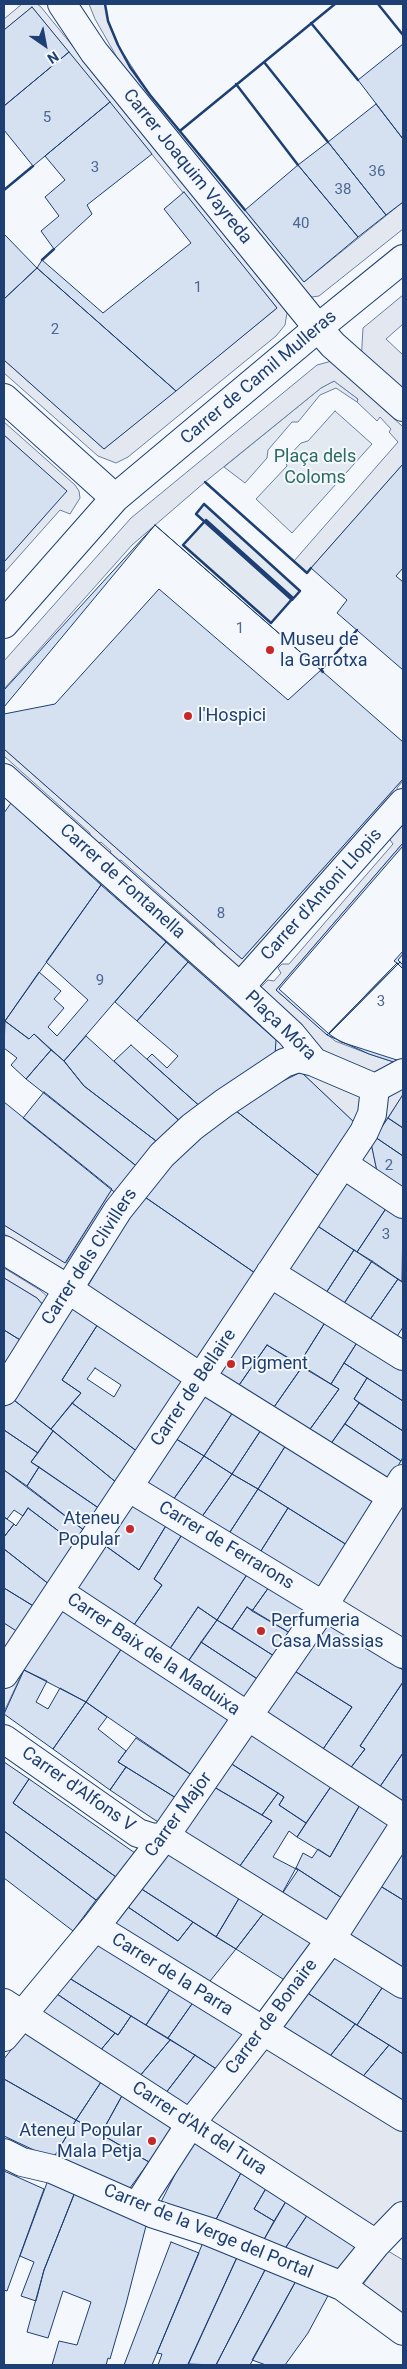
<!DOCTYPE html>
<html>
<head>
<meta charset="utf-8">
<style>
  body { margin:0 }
  #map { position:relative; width:407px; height:2369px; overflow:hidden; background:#f4f7fb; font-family:Roboto,sans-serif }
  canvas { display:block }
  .frame { position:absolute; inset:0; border:5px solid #1d3f73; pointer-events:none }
  .north { position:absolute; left:20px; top:20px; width:50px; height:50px; -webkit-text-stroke:4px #f4f7fb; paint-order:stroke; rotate:147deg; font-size:14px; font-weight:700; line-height:20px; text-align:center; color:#1d3f73 }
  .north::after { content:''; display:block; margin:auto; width:18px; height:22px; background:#1d3f73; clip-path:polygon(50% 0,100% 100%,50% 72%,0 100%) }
</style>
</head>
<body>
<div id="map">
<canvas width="407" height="2369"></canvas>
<div class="frame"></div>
<div class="north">N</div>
</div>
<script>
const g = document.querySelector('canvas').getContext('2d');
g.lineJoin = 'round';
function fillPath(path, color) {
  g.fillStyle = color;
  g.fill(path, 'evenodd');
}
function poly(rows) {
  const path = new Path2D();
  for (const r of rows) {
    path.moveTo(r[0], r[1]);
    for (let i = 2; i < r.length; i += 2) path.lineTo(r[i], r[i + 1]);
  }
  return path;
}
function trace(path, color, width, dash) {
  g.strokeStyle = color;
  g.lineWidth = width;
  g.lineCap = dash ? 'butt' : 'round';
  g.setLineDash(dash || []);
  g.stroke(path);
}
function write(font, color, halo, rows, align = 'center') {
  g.font = font + ' Roboto,sans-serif';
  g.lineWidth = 4;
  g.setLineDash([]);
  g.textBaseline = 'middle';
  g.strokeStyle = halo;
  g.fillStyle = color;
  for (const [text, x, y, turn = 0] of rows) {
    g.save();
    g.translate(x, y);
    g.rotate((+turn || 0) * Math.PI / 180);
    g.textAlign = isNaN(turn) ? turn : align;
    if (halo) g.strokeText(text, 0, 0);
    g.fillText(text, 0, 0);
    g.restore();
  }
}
const green = poly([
  [334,381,358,399,357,402,336,388,320,395,298,422,292,422,268,450,267,458,245,483,224,467,321,388,334,381],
  [335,411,372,444,292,533,256,499,287,466,285,460,301,443,308,441,335,411],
  [204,504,300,591,271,623,183,545,204,521,196,514,204,504]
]);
const parking = poly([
  [22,4,37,4,41,7,278,299,287,313,285,325,276,336,128,457,116,463,98,456,4,373,4,360,104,449,277,308,32,7,4,30,4,19,22,4],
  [89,4,105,4,108,21,118,45,150,95,304,282,403,202,403,229,319,296,312,297,305,293,119,61,95,19,89,4],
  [403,295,403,324,386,339,403,355,403,400,361,363,363,328,403,295],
  [332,361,403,427,403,464,311,568,307,573,294,561,398,442,389,432,391,429,380,417,377,421,357,402,358,399,334,381,321,388,205,482,132,545,4,689,4,661,131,518,317,365,332,361],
  [4,422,75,485,79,491,80,498,70,514,60,510,4,573,4,562,66,491,4,435,4,422],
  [4,749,242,959,403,779,403,781,397,788,398,793,357,840,351,840,264,941,260,951,254,950,242,970,214,947,215,944,121,860,116,862,109,855,111,851,101,842,97,844,90,838,90,833,4,756,4,749],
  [4,789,259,989,268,980,274,981,281,973,278,968,282,964,289,964,393,844,386,834,403,816,403,843,276,990,335,1041,369,1054,403,1065,403,1095,371,1143,378,1176,367,1193,356,1124,301,1072,65,1270,4,1234,4,1225,66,1263,112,1189,276,1040,4,797,4,789],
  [4,1268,40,1290,49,1298,68,1306,4,1408,4,1376,43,1305,37,1298,4,1278,4,1268],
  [403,1457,403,1670,306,1610,403,1457],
  [4,1623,36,1643,4,1712,4,1623],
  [265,2039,403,2123,403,2210,376,2238,202,2124,265,2039],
  [388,2251,403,2260,403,2317,359,2290,388,2251]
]);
const building = poly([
  [32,7,69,52,4,106,4,30,32,7],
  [403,44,403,139,358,80,403,44],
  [69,52,110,102,33,166,4,130,4,106,69,52],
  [110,102,152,154,87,205,92,214,54,249,41,231,59,216,45,197,65,180,45,156,110,102],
  [376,104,403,139,403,202,386,215,328,142,376,104],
  [328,142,386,215,358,237,298,165,328,142],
  [298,165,358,237,304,282,245,210,298,165],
  [184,192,277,308,176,391,37,268,42,260,103,313,191,243,164,209,184,192],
  [4,234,37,268,4,299,4,234],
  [37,268,176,391,104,449,4,360,4,299,37,268],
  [4,435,67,491,4,562,4,435],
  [403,464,403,568,396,576,403,582,403,670,337,613,347,600,311,568,403,464],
  [155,525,321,670,288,700,159,589,55,704,4,714,4,707,155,525],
  [155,525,403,742,403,779,242,959,4,749,4,690,155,525],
  [11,803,101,885,5,1021,4,1019,4,813,11,803],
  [403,843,403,951,394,961,397,963,327,1035,276,990,403,843],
  [403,846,403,954,398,960,400,962,329,1034,279,989,403,846],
  [101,885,166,942,64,1061,34,1034,29,1039,5,1021,39,972,61,991,54,999,64,1008,48,1027,57,1036,88,1000,46,962,101,885],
  [166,942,188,962,137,1021,115,1002,166,942],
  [188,962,276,1040,275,1055,203,1109,147,1059,152,1054,167,1068,178,1056,137,1021,188,962],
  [400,962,403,965,403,1062,341,1042,329,1034,400,962],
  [397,963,403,969,403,1065,369,1054,327,1035,397,963],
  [5,1021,29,1039,34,1034,51,1050,26,1079,11,1065,17,1058,4,1048,5,1021],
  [86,1036,184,1125,160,1144,84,1086,64,1061,86,1036],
  [131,1045,203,1109,184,1125,114,1061,131,1045],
  [51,1050,64,1061,84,1086,160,1144,139,1168,26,1079,51,1050],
  [301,1072,356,1124,320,1177,231,1107,301,1072],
  [44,1092,139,1168,118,1195,23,1118,44,1092],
  [402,1096,403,1097,403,1128,388,1118,402,1096],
  [4,1102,112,1189,65,1263,4,1225,4,1102],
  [231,1107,320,1177,255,1273,139,1193,231,1107],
  [388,1118,403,1128,403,1156,375,1137,388,1118],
  [375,1137,403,1156,403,1192,378,1176,371,1143,375,1137],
  [347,1180,387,1207,357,1252,316,1225,347,1180],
  [139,1193,255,1273,197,1361,86,1289,105,1257,100,1254,139,1193],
  [387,1207,403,1218,402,1282,357,1252,387,1207],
  [316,1225,354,1250,326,1293,286,1269,316,1225],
  [354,1250,372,1261,343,1305,326,1293,354,1250],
  [372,1261,398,1279,369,1321,343,1305,372,1261],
  [4,1278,37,1298,43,1305,25,1343,4,1330,4,1278],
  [398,1279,403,1282,403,1327,396,1338,369,1321,398,1279],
  [274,1289,326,1321,299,1364,267,1345,237,1388,217,1374,274,1289],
  [68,1306,98,1324,62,1380,81,1393,51,1429,10,1397,68,1306],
  [326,1321,358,1341,331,1384,299,1364,326,1321],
  [98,1324,185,1381,138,1452,72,1403,81,1393,62,1380,98,1324],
  [95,1368,121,1385,114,1397,87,1379,95,1368],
  [4,1330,25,1343,4,1376,4,1330],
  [358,1341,403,1370,403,1401,344,1363,358,1341],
  [267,1345,302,1367,272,1410,237,1388,267,1345],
  [344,1363,367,1378,354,1399,359,1403,330,1445,308,1432,339,1389,331,1384,344,1363],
  [302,1367,339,1389,308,1432,272,1410,302,1367],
  [367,1378,403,1401,403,1431,354,1399,367,1378],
  [205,1394,233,1412,204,1456,173,1437,205,1394],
  [10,1397,53,1431,38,1453,4,1430,4,1408,10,1397],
  [72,1403,138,1452,117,1483,51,1429,72,1403],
  [359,1403,403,1431,403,1457,401,1461,345,1424,359,1403],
  [233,1412,261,1430,232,1474,204,1456,233,1412],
  [345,1424,401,1461,387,1483,330,1445,345,1424],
  [4,1430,38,1453,31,1462,39,1467,27,1486,4,1470,4,1430],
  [261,1430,286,1445,258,1489,232,1474,261,1430],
  [53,1431,117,1483,100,1509,31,1462,53,1431],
  [173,1437,204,1456,173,1500,144,1481,173,1437],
  [286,1445,374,1502,347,1545,258,1489,286,1445],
  [204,1456,232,1474,201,1518,173,1500,204,1456],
  [39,1467,100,1509,85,1531,27,1486,39,1467],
  [4,1470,85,1531,77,1545,28,1508,23,1516,14,1510,7,1519,4,1517,4,1470],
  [232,1474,258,1489,228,1535,201,1518,232,1474],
  [258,1489,288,1508,259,1554,228,1535,258,1489],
  [132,1502,167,1524,139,1570,103,1544,132,1502],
  [28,1508,77,1545,50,1585,4,1549,4,1537,14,1524,16,1526,28,1508],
  [288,1508,347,1545,320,1588,259,1554,288,1508],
  [4,1517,14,1524,4,1537,4,1517],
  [167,1524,183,1533,154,1579,162,1585,131,1629,74,1590,103,1544,139,1570,167,1524],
  [183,1533,248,1573,217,1620,198,1607,167,1653,131,1629,162,1585,154,1579,183,1533],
  [4,1549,50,1585,35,1607,4,1588,4,1549],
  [248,1573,269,1587,252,1611,247,1607,232,1629,217,1620,248,1573],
  [269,1587,306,1610,290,1633,252,1611,269,1587],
  [4,1588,35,1607,18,1632,4,1623,4,1588],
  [198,1607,217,1620,185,1666,167,1653,198,1607],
  [247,1607,290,1633,274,1656,232,1629,247,1607],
  [61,1608,122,1648,86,1702,24,1670,36,1643,61,1608],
  [217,1620,274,1656,259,1680,201,1642,217,1620],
  [325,1622,403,1670,403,1682,360,1746,365,1749,349,1770,321,1752,352,1707,293,1670,325,1622],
  [201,1642,259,1680,243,1702,185,1666,201,1642],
  [122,1648,232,1721,193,1776,86,1702,122,1648],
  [24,1670,47,1681,36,1702,48,1709,60,1688,86,1702,53,1749,4,1714,24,1670],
  [293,1670,352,1707,321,1752,264,1716,293,1670],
  [403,1682,403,1753,379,1788,349,1770,365,1749,360,1746,403,1682],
  [86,1702,107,1717,98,1729,126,1751,118,1762,126,1767,110,1790,53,1749,86,1702],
  [251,1733,332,1785,306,1823,279,1805,284,1797,230,1763,251,1733],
  [136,1738,193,1776,176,1798,118,1762,136,1738],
  [403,1753,403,1804,379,1788,403,1753],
  [4,1762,29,1779,13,1803,116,1877,96,1900,4,1831,4,1762],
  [230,1763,278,1793,262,1815,214,1787,230,1763],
  [126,1767,176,1798,158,1822,110,1790,126,1767],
  [29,1779,135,1853,116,1877,13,1803,29,1779],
  [332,1785,361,1803,330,1857,297,1837,332,1785],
  [214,1787,272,1821,237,1870,182,1834,214,1787],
  [278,1793,284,1797,279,1805,306,1823,297,1837,289,1831,273,1857,298,1870,280,1897,237,1870,272,1821,262,1815,278,1793],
  [361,1803,393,1824,345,1900,296,1868,303,1853,312,1858,318,1849,330,1857,361,1803],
  [4,1831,96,1900,73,1931,4,1878,4,1831],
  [403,1844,403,1900,377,1884,403,1844],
  [169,1851,241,1895,216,1937,140,1888,169,1851],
  [296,1868,345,1900,327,1926,280,1897,296,1868],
  [377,1884,403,1900,403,1972,346,1937,377,1884],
  [140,1888,193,1922,178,1941,128,1907,140,1888],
  [241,1895,266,1910,236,1949,216,1937,241,1895],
  [128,1907,178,1941,193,1922,236,1949,206,1986,112,1926,128,1907],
  [266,1910,315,1942,286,1981,236,1949,266,1910],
  [99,1942,172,1986,146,2025,69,1978,99,1942],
  [334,1953,384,1985,357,2025,306,1992,334,1953],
  [69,1978,131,2016,118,2035,57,1994,69,1978],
  [384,1985,403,1996,403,2054,357,2025,384,1985],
  [172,1986,194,2001,168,2038,146,2025,172,1986],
  [306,1992,355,2024,327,2060,278,2030,306,1992],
  [57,1994,115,2033,99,2052,39,2014,57,1994],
  [194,2001,245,2034,218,2070,168,2038,194,2001],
  [131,2016,170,2040,139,2077,99,2052,115,2033,118,2035,131,2016],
  [355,2024,389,2045,360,2080,327,2060,355,2024],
  [27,2029,103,2079,76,2120,4,2079,4,2059,27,2029],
  [170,2040,195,2055,165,2094,139,2077,170,2040],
  [389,2045,403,2054,403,2107,360,2080,389,2045],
  [195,2055,218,2070,189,2107,165,2094,195,2055],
  [4,2079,76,2120,53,2159,4,2136,4,2079],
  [103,2079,124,2092,101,2134,76,2120,103,2079],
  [124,2092,175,2126,149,2162,101,2134,124,2092],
  [76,2120,149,2162,127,2192,53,2159,76,2120],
  [194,2137,242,2171,213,2225,160,2204,194,2137],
  [4,2171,44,2189,7,2291,4,2290,4,2171],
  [242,2171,268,2185,254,2209,274,2221,262,2243,213,2225,242,2171],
  [48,2180,75,2192,44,2270,36,2301,21,2296,34,2262,20,2256,48,2180],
  [268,2185,288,2198,274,2221,254,2209,268,2185],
  [75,2192,147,2222,126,2304,110,2359,108,2358,106,2365,52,2365,59,2341,77,2345,91,2302,63,2291,48,2338,27,2332,44,2270,75,2192],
  [288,2198,310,2211,284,2250,262,2243,288,2198],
  [310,2211,359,2245,336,2276,284,2250,310,2211],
  [204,2240,239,2253,188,2365,158,2365,162,2354,157,2353,204,2240],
  [171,2242,199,2253,152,2365,124,2365,171,2242],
  [238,2255,267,2266,216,2365,188,2364,238,2255],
  [267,2266,297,2279,250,2365,216,2365,267,2266],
  [297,2279,330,2292,308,2333,285,2365,266,2365,252,2360,297,2279]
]);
const minor = poly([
  [62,4,94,52,318,328,333,345,403,407],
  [4,778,240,987,291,1034,314,1062,375,1088],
  [240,987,403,803],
  [343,1164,403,1204],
  [4,1250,68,1289,200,1377,392,1497],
  [270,1273,403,1356],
  [4,1391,118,1210,162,1155,192,1127,224,1103,284,1063,298,1058,314,1062],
  [128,1487,403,1654],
  [59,1592,403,1818],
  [4,1674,364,1132,372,1114,375,1088,403,1073],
  [4,1739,138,1833,154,1838,165,1836,403,1984],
  [95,1927,403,2117],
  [4,2003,376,2244],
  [4,2037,95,1927,165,1836,317,1616,403,1479],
  [4,2153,22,2162,52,2169,154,2214,210,2232,342,2286,403,2331],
  [138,2205,191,2123,263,2031,331,1939,403,1827],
  [342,2286,376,2244,403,2216]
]);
const major = poly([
  [4,398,115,498],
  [4,624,115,498,318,328,403,259]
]);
const wall = poly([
  [105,4,108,21,118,45,130,67,150,95,245,210],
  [378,4,403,35],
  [311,23,358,80],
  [264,62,328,142],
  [236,84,298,165],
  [181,130,335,4],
  [4,190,33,166],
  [42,260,54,249],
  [205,482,307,573,311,568],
  [204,504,300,591,292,600,196,514,204,504],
  [206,520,293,598,271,623,183,545,206,520],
  [323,672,321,670,357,630]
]);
const markers = [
  [270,650,5,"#c62828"],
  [188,716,5,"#c62828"],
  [231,1364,5,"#c62828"],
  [130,1529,5,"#c62828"],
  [261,1631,5,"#c62828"],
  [152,2141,5,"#c62828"]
];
const numberNames = [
  ["5",47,118],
  ["3",95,168],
  ["36",377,172],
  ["38",343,190],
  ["40",301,224],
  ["1",198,288],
  ["2",55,330],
  ["1",240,629],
  ["8",221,914],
  ["9",100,981],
  ["3",381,1002],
  ["2",389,1166],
  ["3",386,1235]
];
const streetNames = [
  ["Carrer Joaquim Vayreda",187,167,51],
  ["Carrer de Camil Mulleras",259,378,-40],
  ["Carrer de Fontanella",122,882,42],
  ["Carrer d'Antoni Llopis",322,895,-48],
  ["Plaça Móra",280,1026,44],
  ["Carrer dels Clivillers",90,1257,-57],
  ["Carrer de Bellaire",194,1388,-56],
  ["Carrer de Ferrarons",226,1546,31],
  ["Carrer Baix de la Maduixa",153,1655,34],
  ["Carrer d'Alfons V",78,1790,35],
  ["Carrer Major",179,1815,-54],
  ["Carrer de la Parra",172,1975,32],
  ["Carrer de Bonaire",272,2017,-53],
  ["Carrer d'Alt del Tura",199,2129,33],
  ["Carrer de la Verge del Portal",208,2232,22]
];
const parkNames = [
  ["Plaça dels",315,457],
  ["Coloms",315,478]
];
const poiNames = [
  ["Museu de",280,640],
  ["la Garrotxa",280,661],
  ["l'Hospici",198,716],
  ["Pigment",241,1364],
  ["Ateneu",120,1519,"right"],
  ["Popular",120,1540,"right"],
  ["Perfumeria",271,1621],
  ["Casa Massias",271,1642],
  ["Ateneu Popular",142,2131,"right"],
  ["Mala Petja",142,2152,"right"]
];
fillPath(green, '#e3e9f0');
trace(green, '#687fa3', 1);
fillPath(parking, '#e3e8f0');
trace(parking, '#687fa3', 1);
fillPath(building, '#d5e0f0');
trace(building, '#1d3f73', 1);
trace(minor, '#1d3f73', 30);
trace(major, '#1d3f73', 30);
trace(minor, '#f4f7fb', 28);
trace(major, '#f4f7fb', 28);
trace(wall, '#1d3f73', 2.5);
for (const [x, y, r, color] of markers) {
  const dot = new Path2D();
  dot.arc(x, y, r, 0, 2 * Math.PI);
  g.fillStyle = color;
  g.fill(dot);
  trace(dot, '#f4f7fb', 2);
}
write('15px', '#4b6792', null, numberNames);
write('18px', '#1d3f73', '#f4f7fb', streetNames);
write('18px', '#2c6c60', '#f4f7fb', parkNames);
write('18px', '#1d3f73', '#f4f7fb', poiNames, 'left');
</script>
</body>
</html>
